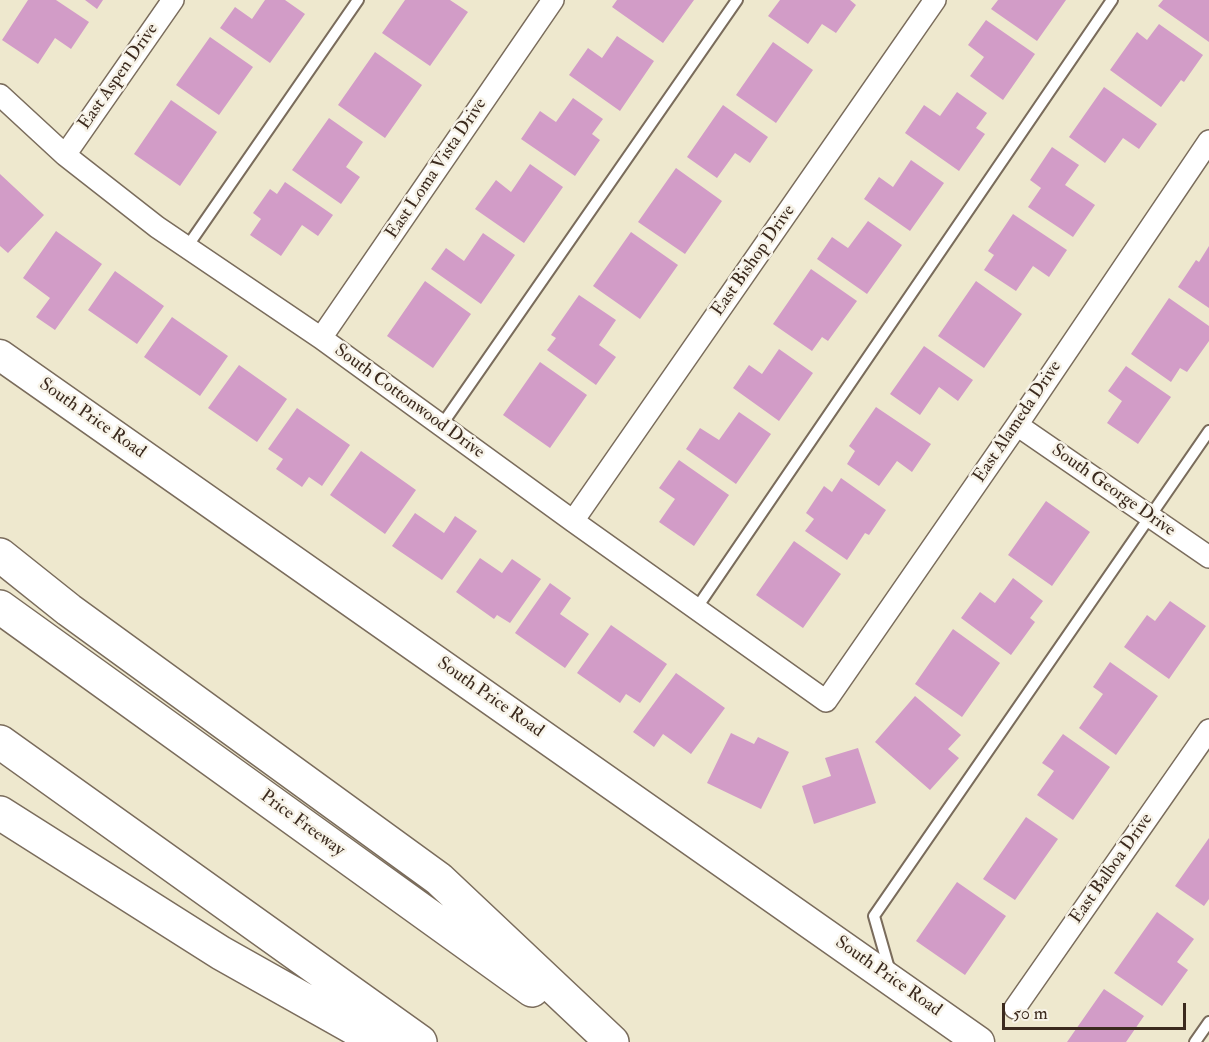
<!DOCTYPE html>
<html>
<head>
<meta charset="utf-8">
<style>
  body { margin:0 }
  #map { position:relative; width:1209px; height:1042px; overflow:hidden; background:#eee8ce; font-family:"IM FELL Double Pica",serif }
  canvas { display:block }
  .scale { position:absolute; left:1002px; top:1003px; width:184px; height:27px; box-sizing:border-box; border:3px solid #3b2a1e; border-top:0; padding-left:8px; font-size:18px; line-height:21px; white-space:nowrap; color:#3b2a1e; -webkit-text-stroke:4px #f7f3e8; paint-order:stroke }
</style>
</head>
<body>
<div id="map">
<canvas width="1209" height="1042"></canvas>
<div class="scale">50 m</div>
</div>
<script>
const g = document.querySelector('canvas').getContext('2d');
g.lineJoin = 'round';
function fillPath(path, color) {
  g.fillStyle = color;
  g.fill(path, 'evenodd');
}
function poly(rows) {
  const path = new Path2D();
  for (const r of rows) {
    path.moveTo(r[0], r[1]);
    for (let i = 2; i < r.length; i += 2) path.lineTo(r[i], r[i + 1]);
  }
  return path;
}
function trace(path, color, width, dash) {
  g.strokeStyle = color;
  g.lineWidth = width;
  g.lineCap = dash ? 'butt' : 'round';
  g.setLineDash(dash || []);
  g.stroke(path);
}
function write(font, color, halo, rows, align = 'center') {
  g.font = font + ' "IM FELL Double Pica",serif';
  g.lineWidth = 5;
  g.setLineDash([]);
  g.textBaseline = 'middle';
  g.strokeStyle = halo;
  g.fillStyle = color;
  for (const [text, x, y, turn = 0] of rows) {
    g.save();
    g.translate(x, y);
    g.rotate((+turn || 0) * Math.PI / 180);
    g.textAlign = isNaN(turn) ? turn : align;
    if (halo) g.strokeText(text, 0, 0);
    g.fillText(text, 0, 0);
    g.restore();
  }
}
const building = poly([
  [28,0,56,0,89,22,71,49,55,38,38,64,2,40],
  [85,0,103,0,97,9],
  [265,0,285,0,305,14,270,63,220,28,235,7,252,19],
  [405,0,450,0,468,12,430,66,382,33],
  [617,0,694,0,663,43,612,7],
  [780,0,850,0,856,5,836,33,822,24,808,44,768,16],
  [998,0,1066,0,1037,41,991,9],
  [1163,0,1209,0,1209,42,1158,6],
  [986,20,1035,54,1003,100,970,76,984,57,968,45],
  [1159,24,1203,55,1184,82,1181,80,1161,107,1110,70,1137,32,1147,40],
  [617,36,654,61,620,111,569,75,588,48,602,58],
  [210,37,253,67,219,115,176,85],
  [773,42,813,70,776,123,736,95],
  [375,52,422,85,385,138,338,105],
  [1104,87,1157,124,1139,149,1123,138,1105,163,1069,137],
  [957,92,987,113,976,128,985,134,959,171,905,133,924,105,940,116],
  [573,98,603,119,592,134,600,140,575,176,521,139,540,111,556,122],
  [171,100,217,132,180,186,134,154],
  [723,105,768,137,750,163,735,153,717,178,687,157],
  [329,118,363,142,346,167,360,177,341,204,292,170],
  [1052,147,1079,165,1065,185,1095,205,1073,237,1028,207,1041,188,1030,180],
  [911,160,944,183,910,231,864,199,879,177,893,187],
  [530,164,563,187,524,243,475,209,496,180,511,192],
  [676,168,722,201,685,254,638,222],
  [0,174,44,215,8,253,0,246],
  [285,182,333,215,318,236,302,225,281,256,250,235,261,219,253,213,270,189,277,194],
  [1013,214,1067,250,1049,277,1033,266,1016,291,984,270,994,255,988,251],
  [868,221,902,245,867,294,817,259,832,237,848,248],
  [56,231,102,264,55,330,36,317,50,298,23,278],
  [631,232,678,265,640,319,593,286],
  [483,233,515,255,481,304,431,269,446,248,464,261],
  [1209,246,1209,308,1178,287,1196,260,1199,262],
  [811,269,857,301,828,341,822,337,812,351,773,324],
  [115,271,164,306,137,344,88,310],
  [425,281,471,314,433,368,387,336],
  [976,281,1022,314,984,368,938,336],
  [579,295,616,320,599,345,616,357,596,385,547,350,556,338,551,335],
  [1169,298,1209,326,1209,341,1187,372,1180,368,1171,382,1131,354],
  [172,317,228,356,200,396,144,357],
  [924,346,973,380,958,401,939,387,920,415,890,394],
  [779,349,813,373,779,421,733,388,749,365,762,374],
  [540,362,587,395,550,448,503,415],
  [239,365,287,399,257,442,208,408],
  [1126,366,1171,397,1138,444,1107,423,1122,401,1108,391],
  [876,407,931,444,912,472,897,461,879,486,847,464,855,451,849,446],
  [297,408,350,445,322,486,309,477,302,487,276,469,283,459,268,449],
  [739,412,771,434,736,484,686,449,700,428,719,440],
  [361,451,416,490,385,534,330,495],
  [679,460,729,495,694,546,659,522,675,499,659,488],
  [841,478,886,510,869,535,865,533,847,560,805,531,814,519,806,513,824,486,832,492],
  [1046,501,1090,532,1052,586,1008,555],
  [415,513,444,533,455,516,477,531,442,580,392,546],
  [794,541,841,574,803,628,756,595],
  [480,558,502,573,512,559,541,579,510,623,497,615,494,619,456,592],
  [1013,578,1043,601,1030,618,1035,622,1011,655,961,618,980,592,995,603],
  [550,583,571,598,560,614,589,634,565,668,515,633],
  [1170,601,1206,626,1169,679,1124,647,1147,615,1155,621],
  [611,625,667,664,640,703,626,694,620,703,577,673],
  [953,629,1000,663,962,717,915,684],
  [1110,662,1158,696,1116,755,1079,728,1103,694,1093,687],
  [676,673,725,708,691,754,663,734,654,747,633,732],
  [915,696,961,735,948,749,959,758,930,790,875,742],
  [731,733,754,744,758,737,789,752,761,809,707,783],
  [1063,734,1110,767,1073,820,1037,795,1054,771,1042,763],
  [858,748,876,803,814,824,802,786,831,776,825,758],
  [1026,817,1058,839,1015,900,983,879],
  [1209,838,1209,899,1204,906,1175,886],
  [957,882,1006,916,965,975,916,941],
  [1157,912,1194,939,1177,962,1188,970,1162,1006,1114,973],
  [1104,989,1144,1016,1126,1042,1067,1042]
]);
const lane = poly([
  [187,247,358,0],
  [441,426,737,0],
  [696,609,1112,0],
  [890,972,874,916,1209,431],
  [1195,1042,1209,1022]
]);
const street = poly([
  [0,95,65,155,157,227,321,338,573,521,826,701,1017,425,1209,141],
  [65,155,173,0],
  [321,338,553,0],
  [1017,425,1209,557],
  [573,521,935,0],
  [1015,1008,1209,730]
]);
const secondary = poly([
  [0,355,979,1042]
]);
const highway = poly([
  [0,555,69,610,439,879,612,1042],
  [0,607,532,990],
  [0,742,420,1042],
  [0,813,221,953,379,1042]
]);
const streetNames = [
  ["East Aspen Drive",119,77,-55],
  ["East Loma Vista Drive",437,169,-56],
  ["East Bishop Drive",754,261,-55],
  ["South Cottonwood Drive",409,402,36],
  ["South Price Road",92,419,35],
  ["East Alameda Drive",1018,422,-56],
  ["South George Drive",1113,491,35],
  ["South Price Road",490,698,35],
  ["Price Freeway",302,824,36],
  ["East Balboa Drive",1112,869,-55],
  ["South Price Road",888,977,35]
];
fillPath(building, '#d29cc7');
trace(lane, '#7a6c5c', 14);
trace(street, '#7a6c5c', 24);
trace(secondary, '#7a6c5c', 33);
trace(highway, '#7a6c5c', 36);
trace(lane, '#fff', 10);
trace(street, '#fff', 21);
trace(secondary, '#fff', 30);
trace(highway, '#fff', 33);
write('18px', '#3b2a1e', '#f7f3e8', streetNames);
</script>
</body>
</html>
